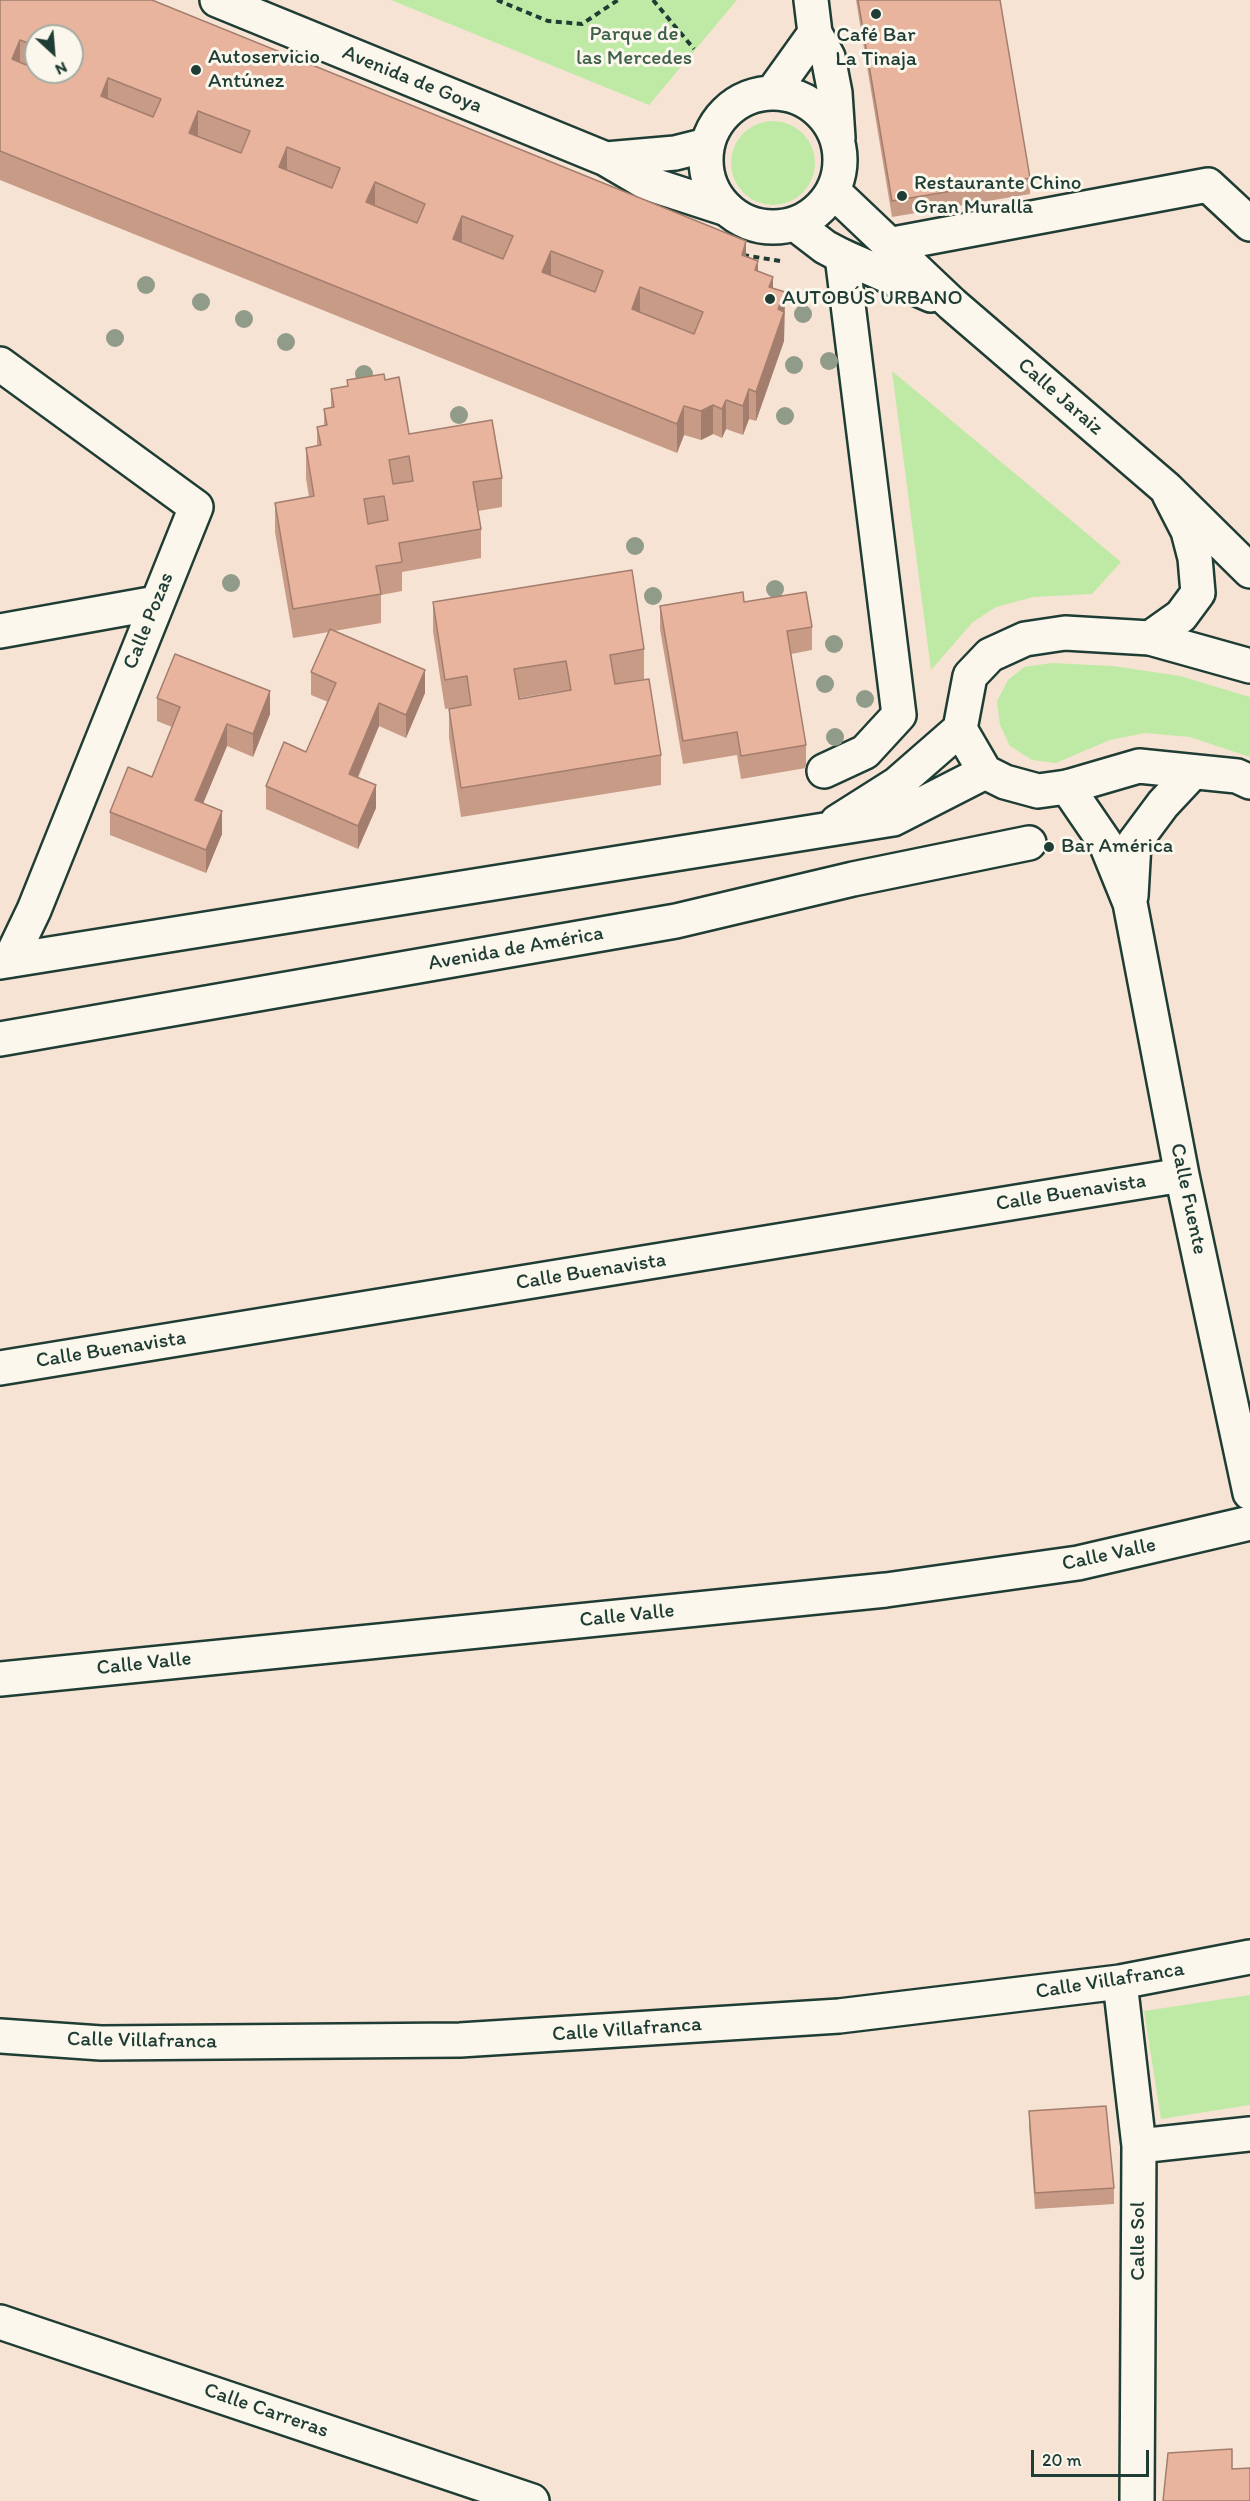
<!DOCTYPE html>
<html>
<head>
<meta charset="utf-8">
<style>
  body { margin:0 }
  #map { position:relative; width:1250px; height:2501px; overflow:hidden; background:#f6e3d4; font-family:Itim,sans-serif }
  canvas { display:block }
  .north { position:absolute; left:24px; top:24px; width:60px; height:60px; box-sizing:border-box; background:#fbf7ec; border:2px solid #a3ada2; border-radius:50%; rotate:154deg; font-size:16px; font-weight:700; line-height:24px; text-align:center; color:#1f3d34 }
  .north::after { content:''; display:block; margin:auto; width:21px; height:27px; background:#1f3d34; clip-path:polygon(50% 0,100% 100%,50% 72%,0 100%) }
  .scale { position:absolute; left:1031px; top:2450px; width:118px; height:27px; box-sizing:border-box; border:3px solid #1f3d34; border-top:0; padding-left:8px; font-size:18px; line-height:21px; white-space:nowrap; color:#1f3d34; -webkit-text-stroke:4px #fbf7ec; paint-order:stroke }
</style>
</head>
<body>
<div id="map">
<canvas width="1250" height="2501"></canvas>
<div class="north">N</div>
<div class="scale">20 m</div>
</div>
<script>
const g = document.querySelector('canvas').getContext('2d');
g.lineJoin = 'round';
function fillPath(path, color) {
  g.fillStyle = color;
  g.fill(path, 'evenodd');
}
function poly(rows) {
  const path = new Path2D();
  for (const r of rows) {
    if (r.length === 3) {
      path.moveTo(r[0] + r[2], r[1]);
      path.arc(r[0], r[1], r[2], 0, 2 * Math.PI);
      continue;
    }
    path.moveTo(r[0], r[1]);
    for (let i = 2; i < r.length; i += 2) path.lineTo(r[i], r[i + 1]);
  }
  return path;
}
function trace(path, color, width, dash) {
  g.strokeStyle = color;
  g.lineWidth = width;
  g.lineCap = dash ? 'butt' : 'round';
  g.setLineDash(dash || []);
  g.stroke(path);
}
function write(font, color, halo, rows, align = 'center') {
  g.font = font + ' Itim,sans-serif';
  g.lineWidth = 6;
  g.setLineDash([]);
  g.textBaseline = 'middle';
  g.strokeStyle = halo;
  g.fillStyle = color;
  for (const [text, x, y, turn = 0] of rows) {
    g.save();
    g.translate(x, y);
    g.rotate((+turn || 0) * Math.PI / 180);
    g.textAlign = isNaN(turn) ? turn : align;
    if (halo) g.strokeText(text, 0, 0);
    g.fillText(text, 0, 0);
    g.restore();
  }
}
const green = poly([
  [391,0,737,0,649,105],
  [773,163,42],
  [892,371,1121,562,1092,594,1033,597,996,607,973,622,931,670],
  [1052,663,1113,666,1180,676,1250,697,1250,757,1190,737,1145,733,1110,740,1056,763,1032,760,1010,746,1000,725,997,701,1008,680,1024,667],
  [1250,1995,1250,2105,1161,2119,1144,2011]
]);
const path = poly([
  [497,0,548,21,582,24,618,0],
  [653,0,694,49],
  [743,255,780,261]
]);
const street = poly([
  [217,0,606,159,647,183,727,209],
  [606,159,675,153,707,145],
  [888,245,1208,185,1250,224],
  [0,364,196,507,34,910,10,960],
  [0,631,156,603],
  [1150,638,1181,616,1198,593,1195,558,1188,531,1169,494],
  [824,771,865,752,899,715,842,256],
  [1067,787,1106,844,1130,903,1182,1175,1250,1493],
  [1131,896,1134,843,1163,804,1192,773],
  [0,1039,676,921,853,879,1029,843],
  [0,1368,1182,1175],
  [0,1679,886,1590,1078,1563,1250,1523],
  [1120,1982,1139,2146,1137,2501],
  [0,2036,101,2043,460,2040,839,2016,1120,1982,1250,1957],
  [1139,2146,1250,2134],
  [0,2322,532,2501]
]);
const secondary = poly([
  [811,0,815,33,828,57,835,93,838,138],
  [772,93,815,33],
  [773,160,67],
  [833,191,952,304,1167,489,1250,571],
  [795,224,825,247,842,256,931,295],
  [1250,666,1150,638,1065,633,1025,639,990,655,970,676,960,729,985,772,1005,782,1038,791,1067,787,1139,766,1237,776,1250,782],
  [837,822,897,784,960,729],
  [0,962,893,819,985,772]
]);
const trees = [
  [146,285],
  [201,302],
  [803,314],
  [244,319],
  [115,338],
  [286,342],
  [829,361],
  [794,365],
  [364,374],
  [459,415],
  [785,416],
  [635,546],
  [231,583],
  [775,589],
  [653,596],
  [834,644],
  [825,684],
  [865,699],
  [835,737]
];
const wall = poly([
  [0,0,746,256,773,289,785,292,784,341,756,421,749,419,743,435,726,429,722,438,713,434,701,440,684,435,677,453,0,180],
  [36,36,72,36,72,72,36,72],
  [856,0,1000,0,1030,178,1030,194,892,217],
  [347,380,385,380,409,434,502,478,502,507,478,511,481,529,481,558,402,572,402,591,381,595,381,623,334,631,425,693,406,738,379,726,358,778,376,808,358,849,266,809,266,786,306,752,328,702,311,695,311,672,329,632,293,638,275,532,275,503,309,497,306,478,306,448,317,446,317,427,324,425,324,409,331,407,331,389,347,386],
  [433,602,644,649,644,679,615,684,661,755,661,785,461,817,449,738,449,709,467,706,445,709,433,631],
  [566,690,519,699,519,698],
  [744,602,812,627,812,650,791,654,806,745,806,768,741,779,737,755,683,764,660,629,660,606],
  [157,698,270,714,253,757,227,746,203,803,222,834,206,873,110,835,110,812,152,777,172,727,157,721],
  [1029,2111,1114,2188,1114,2204,1035,2209,1029,2127]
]);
const shadedWall = poly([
  [20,40,20,69,12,59],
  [108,78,108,107,101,96],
  [198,111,198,140,189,133],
  [287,147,287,176,279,167],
  [375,182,375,212,366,202],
  [462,216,462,245,453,239],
  [746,241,746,270,742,255],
  [551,251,551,280,542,272],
  [758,261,758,290,755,270],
  [773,277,773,306,769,287],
  [640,287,640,317,632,309],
  [785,292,784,341,756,421,756,392,778,309],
  [749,389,749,419,743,435,743,406],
  [726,400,726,429,722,438,722,409],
  [713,405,713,434,701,440,701,411],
  [684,406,684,435,677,453,677,424],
  [425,670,425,693,406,738,406,715],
  [270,691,270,714,253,757,253,734],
  [379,703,379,726,349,797,349,774],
  [227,724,227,746,195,823,195,800],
  [376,785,376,808,358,849,358,826],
  [222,811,222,834,206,873,206,850]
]);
const building = poly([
  [0,0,152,0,746,241,742,255,758,261,755,270,773,277,769,287,785,292,778,309,784,312,756,392,749,389,743,406,726,400,722,409,713,405,701,411,684,406,677,424,0,151,0,0],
  [36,36,72,36,72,62,73,62,72,65,72,72,69,72,65,81,43,72,36,72,36,69,12,59,20,40,36,46,36,36],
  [108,78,161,99,153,117,101,96,108,78],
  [198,111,250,131,241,153,189,133,198,111],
  [287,147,340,168,332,188,279,167,287,147],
  [375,182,425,204,417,223,366,202,375,182],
  [462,216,513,236,503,259,453,239,462,216],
  [551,251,603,271,595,292,542,272,551,251],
  [640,287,703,312,694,334,632,309,640,287],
  [858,0,1000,0,1030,178,892,201,858,0],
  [384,374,385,380,399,377,409,434,492,420,502,478,473,482,481,529,399,543,402,562,376,566,381,594,293,609,275,503,314,496,306,448,321,445,317,427,327,425,324,409,334,407,331,389,348,386,347,380,384,374],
  [409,456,413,481,393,484,389,460,409,456],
  [384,496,388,520,368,524,364,499,384,496],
  [632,570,644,649,610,655,615,684,649,679,661,755,461,788,449,709,471,705,467,676,445,680,433,602,632,570],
  [566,661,571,690,519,699,514,669,566,661],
  [743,592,744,602,806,592,812,627,787,631,806,745,741,756,737,732,683,741,660,606,743,592],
  [330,629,425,670,406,715,379,703,349,774,376,785,358,826,266,786,284,742,306,752,336,683,311,672,330,629],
  [175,654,270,691,253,734,227,724,195,800,222,811,206,850,110,812,128,767,152,777,180,707,157,698,175,654],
  [1106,2106,1114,2188,1035,2193,1029,2111,1106,2106],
  [1232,2449,1232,2469,1250,2468,1250,2501,1163,2501,1168,2453,1232,2449]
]);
const markers = [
  [876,14,6,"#1f3d34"],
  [196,70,6,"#1f3d34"],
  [902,196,6,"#1f3d34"],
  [770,299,6,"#1f3d34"],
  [1049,847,6,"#1f3d34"]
];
const parkNames = [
  ["Parque de",634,35],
  ["las Mercedes",634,59]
];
const poiNames = [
  ["Café Bar",876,36,"center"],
  ["La Tinaja",876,60,"center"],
  ["Autoservicio",208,58],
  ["Antúnez",208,82],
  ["Restaurante Chino",914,184],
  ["Gran Muralla",914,208],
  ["AUTOBÚS URBANO",782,299],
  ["Bar América",1061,847]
];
const streetNames = [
  ["Avenida de Goya",412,80,22],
  ["Calle Jaraiz",1060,397,41],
  ["Calle Pozas",149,621,-68],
  ["Avenida de América",516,949,-10],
  ["Calle Buenavista",1071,1193,-9],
  ["Calle Fuente",1188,1199,78],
  ["Calle Buenavista",591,1272,-9],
  ["Calle Buenavista",111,1350,-9],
  ["Calle Valle",1109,1555,-12],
  ["Calle Valle",627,1616,-6],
  ["Calle Valle",144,1664,-6],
  ["Calle Villafranca",1110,1981,-9],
  ["Calle Villafranca",627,2030,-4],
  ["Calle Villafranca",142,2041,1],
  ["Calle Sol",1139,2241,-90],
  ["Calle Carreras",266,2411,19]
];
fillPath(green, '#bfeaa6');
trace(street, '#1f3d34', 38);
trace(secondary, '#1f3d34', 38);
trace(path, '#1f3d34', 4, [6, 4.5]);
trace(street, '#fbf7ec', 33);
trace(secondary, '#fbf7ec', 33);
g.fillStyle = '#919b89';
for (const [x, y] of trees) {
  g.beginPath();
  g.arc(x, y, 9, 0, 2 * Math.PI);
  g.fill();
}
fillPath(wall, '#c89b87');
fillPath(shadedWall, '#a37e6e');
fillPath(building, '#e9b49d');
trace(building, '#a37e6e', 1.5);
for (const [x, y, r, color] of markers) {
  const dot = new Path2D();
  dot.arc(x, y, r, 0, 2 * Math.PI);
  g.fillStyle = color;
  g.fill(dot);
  trace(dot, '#fbf7ec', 2);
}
write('21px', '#3f604b', '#fbf7ec', parkNames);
write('21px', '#1f3d34', '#fbf7ec', poiNames, 'left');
write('21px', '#1f3d34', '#fbf7ec', streetNames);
</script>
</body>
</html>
